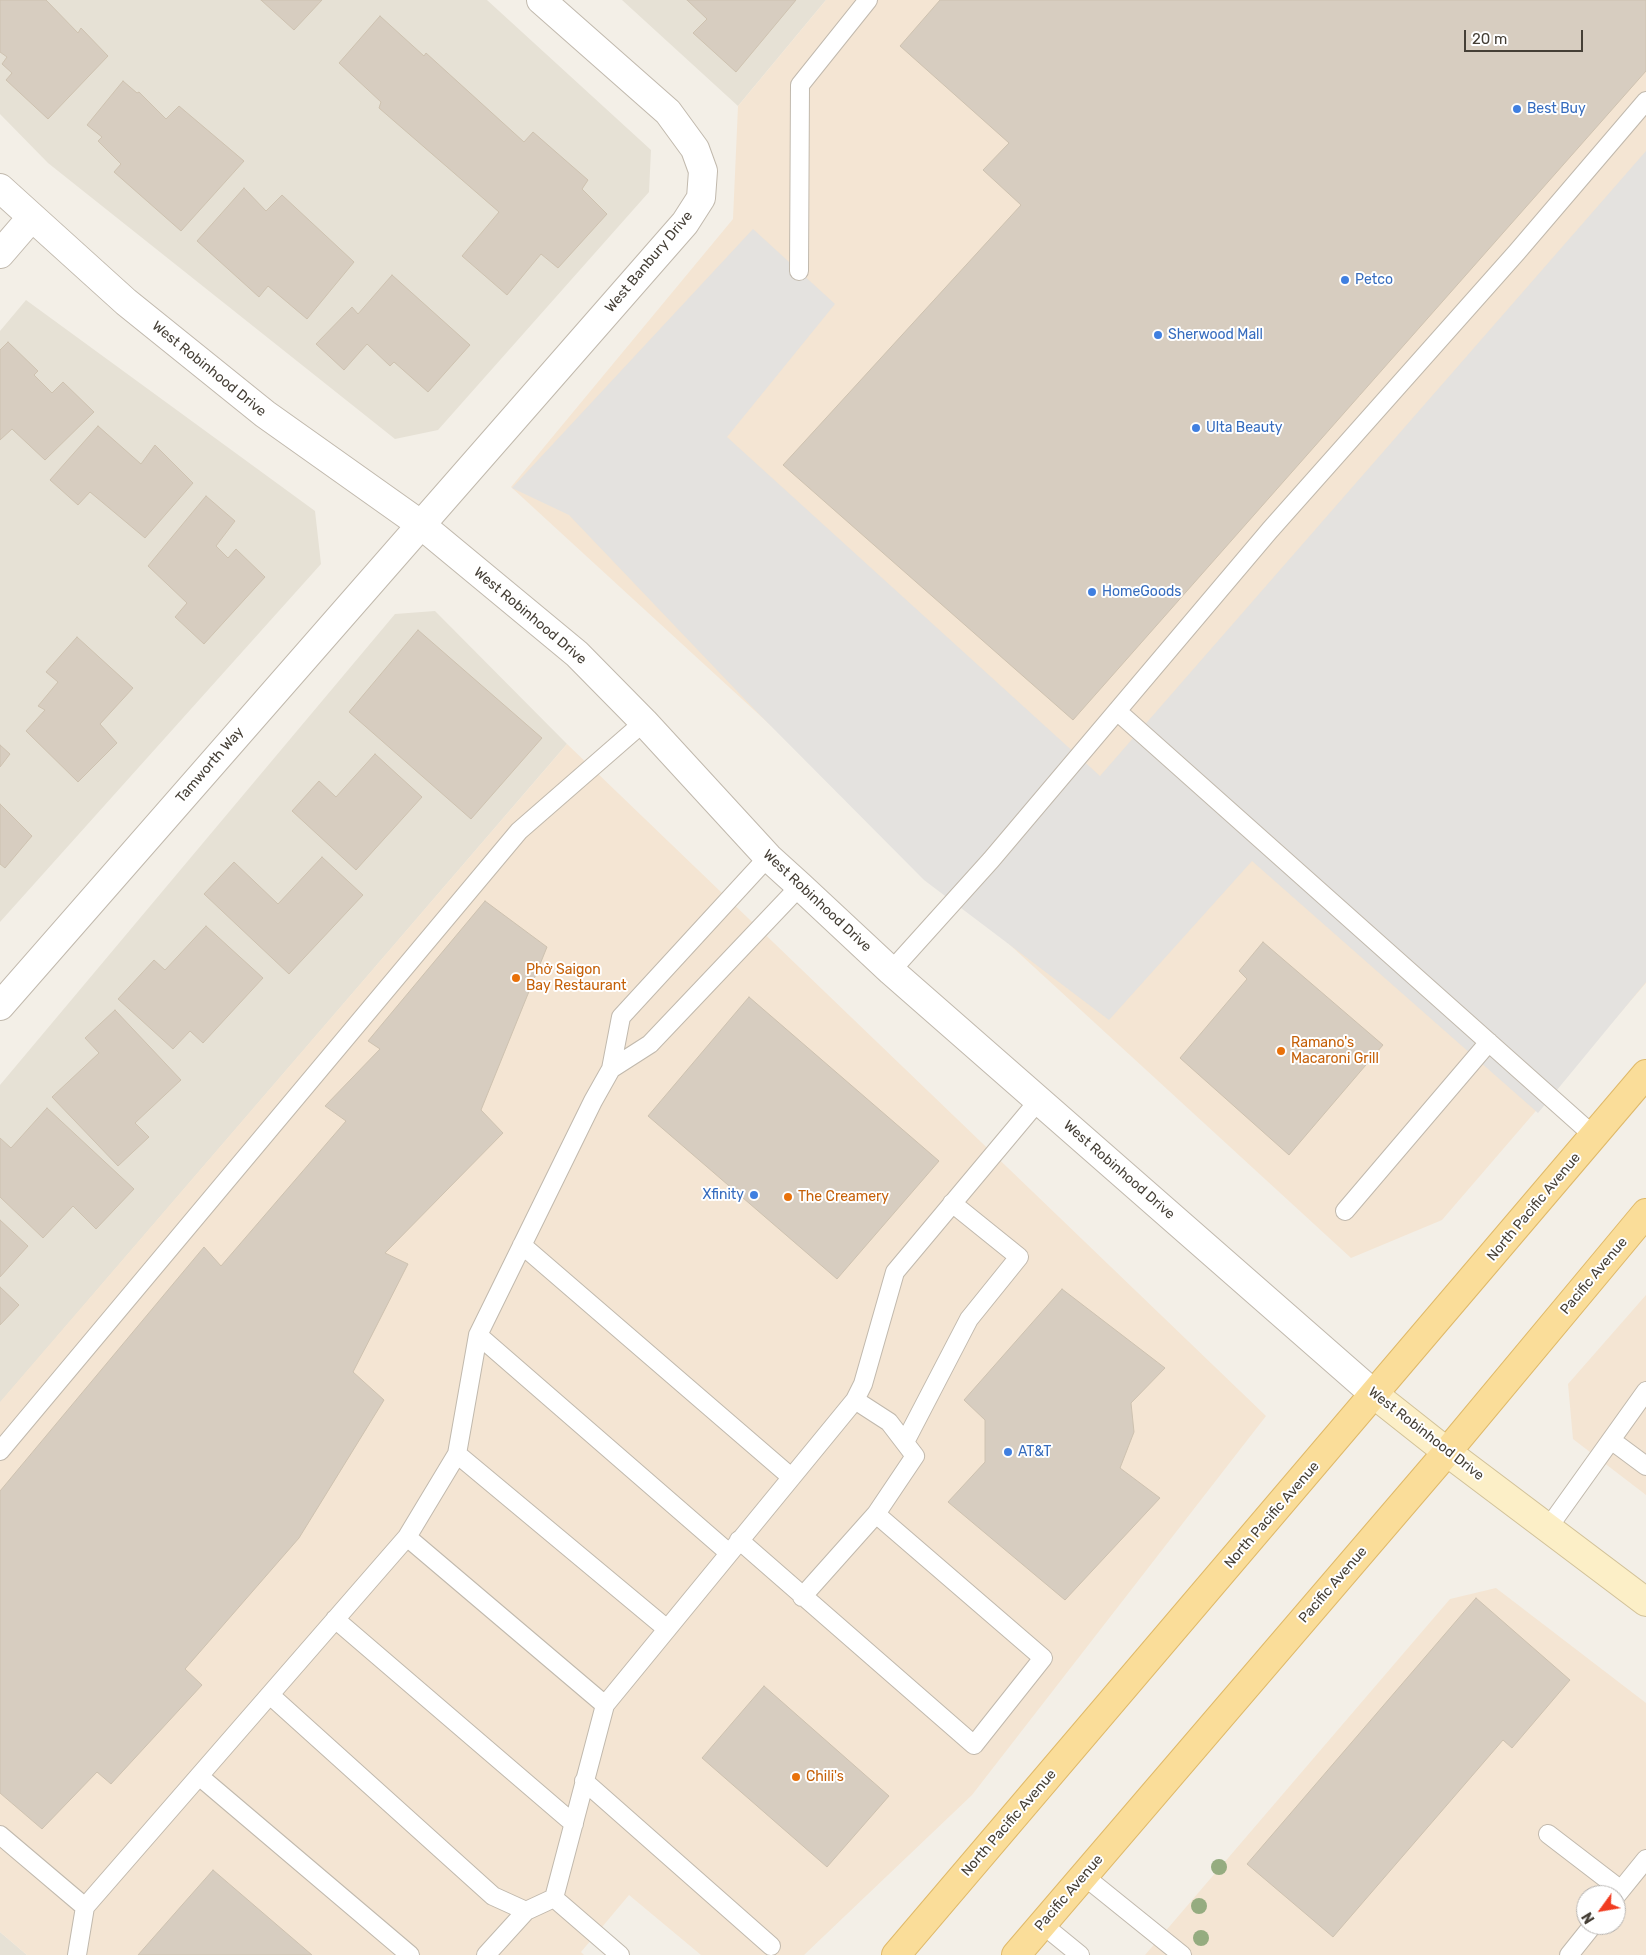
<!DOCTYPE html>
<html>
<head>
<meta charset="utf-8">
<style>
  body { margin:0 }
  #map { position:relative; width:1646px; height:1955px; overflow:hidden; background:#f3efe7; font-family:Rubik,sans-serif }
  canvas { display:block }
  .north { position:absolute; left:1576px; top:1885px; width:50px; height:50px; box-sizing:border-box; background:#fff; border:1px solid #b5b2af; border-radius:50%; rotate:238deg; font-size:14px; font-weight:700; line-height:20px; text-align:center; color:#453f36 }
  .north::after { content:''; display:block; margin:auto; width:18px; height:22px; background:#f13c20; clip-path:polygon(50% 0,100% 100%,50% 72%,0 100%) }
  .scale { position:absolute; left:1464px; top:30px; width:119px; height:22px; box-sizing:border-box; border:2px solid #453f36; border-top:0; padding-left:6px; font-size:15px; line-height:18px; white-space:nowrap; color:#453f36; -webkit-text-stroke:4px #fff; paint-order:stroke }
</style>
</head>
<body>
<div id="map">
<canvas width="1646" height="1955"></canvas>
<div class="north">N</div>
<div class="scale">20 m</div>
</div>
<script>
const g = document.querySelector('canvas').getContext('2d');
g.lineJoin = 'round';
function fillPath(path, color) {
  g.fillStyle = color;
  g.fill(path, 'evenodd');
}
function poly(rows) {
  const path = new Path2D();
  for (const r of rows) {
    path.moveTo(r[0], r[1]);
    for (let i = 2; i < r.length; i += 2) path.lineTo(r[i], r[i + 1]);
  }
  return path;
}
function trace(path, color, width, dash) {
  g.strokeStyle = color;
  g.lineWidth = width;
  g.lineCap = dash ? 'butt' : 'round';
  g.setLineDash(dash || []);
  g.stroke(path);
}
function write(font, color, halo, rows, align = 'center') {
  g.font = font + ' Rubik,sans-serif';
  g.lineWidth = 4;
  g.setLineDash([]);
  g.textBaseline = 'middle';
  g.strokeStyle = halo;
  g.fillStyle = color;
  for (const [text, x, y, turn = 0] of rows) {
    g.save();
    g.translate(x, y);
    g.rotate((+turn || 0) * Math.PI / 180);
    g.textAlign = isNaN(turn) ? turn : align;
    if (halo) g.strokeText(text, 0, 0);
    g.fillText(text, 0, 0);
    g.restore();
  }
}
const residential = poly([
  [0,0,487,0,651,150,649,192,438,430,395,439,48,163,0,114],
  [622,0,826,0,738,106],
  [26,300,315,511,321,564,0,922,0,331],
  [435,611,567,744,0,1403,0,1085,395,614],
  [0,1932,27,1955,0,1955]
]);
const commercial = poly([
  [826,0,1646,0,1646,983,1442,1220,1351,1258,511,487,733,219,738,106],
  [567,744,1266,1416,972,1795,804,1955,701,1955,629,1895,581,1952,584,1955,27,1955,0,1932,0,1402],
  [1646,1295,1646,1495,1573,1439,1568,1384],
  [1496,1588,1646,1703,1646,1955,1145,1955,1450,1599],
  [1586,1895,1616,1895,1616,1925,1586,1925]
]);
const parking = poly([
  [1646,151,1646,982,1538,1113,1252,861,1109,1020,924,880,757,712,569,515,512,488,753,229,835,304,727,437,1100,776]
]);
const building = poly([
  [0,0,46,0,78,33,81,28,108,56,48,119,6,80,12,73,2,64,7,57,0,52,0,0],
  [261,0,322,0,294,30,261,0],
  [687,0,796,0,736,72,693,33,707,19,687,0],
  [940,0,1646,0,1646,71,1073,720,783,465,1021,205,983,170,1009,143,900,46,940,0],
  [380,16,424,56,426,53,524,142,533,132,588,180,582,189,607,214,558,268,541,254,507,295,462,256,499,212,379,108,381,102,339,63,380,16],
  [123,81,137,93,139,92,166,119,179,106,244,161,181,231,114,172,121,164,98,141,102,137,87,125,123,81],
  [244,188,266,211,282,195,354,262,307,319,268,286,259,297,197,241,244,188],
  [392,275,470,345,428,392,394,362,390,366,367,344,344,370,316,344,352,307,358,314,392,275],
  [8,342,38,371,34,375,52,393,63,382,94,412,45,460,12,429,0,440,0,350,8,342],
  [98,426,141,464,155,445,193,483,145,538,90,492,78,505,50,480,98,426],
  [206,496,235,521,216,546,228,558,236,549,265,577,204,644,175,617,187,603,148,566,206,496],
  [418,630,542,738,471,819,349,712,418,630],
  [77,637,133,688,100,724,117,743,78,782,26,731,45,710,38,706,58,682,46,672,77,637],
  [0,745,10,754,0,767,0,745],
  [375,754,422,797,356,870,292,811,319,781,336,797,375,754],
  [0,804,32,836,5,868,0,864,0,804],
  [322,857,363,895,289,974,204,894,234,862,278,904,322,857],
  [485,901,547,947,481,1110,503,1133,385,1253,408,1264,353,1372,384,1400,299,1538,185,1669,202,1685,111,1784,97,1772,42,1829,0,1793,0,1491,204,1247,221,1266,346,1121,325,1106,380,1049,368,1041,485,901],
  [206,926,263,978,203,1043,190,1031,173,1049,118,999,154,960,165,970,206,926],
  [1263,942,1383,1045,1289,1155,1180,1058,1247,979,1239,971,1263,942],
  [749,997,939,1161,837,1279,648,1116,749,997],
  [115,1010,181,1080,135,1123,149,1137,118,1166,52,1097,99,1053,85,1038,115,1010],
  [47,1108,134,1189,96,1229,73,1206,43,1238,0,1197,0,1138,11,1148,47,1108],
  [0,1220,28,1246,0,1277,0,1220],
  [0,1287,19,1305,0,1325,0,1287],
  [1062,1289,1165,1368,1131,1403,1134,1432,1120,1468,1160,1498,1065,1600,948,1502,985,1462,985,1420,964,1400,1062,1289],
  [1476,1598,1570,1680,1512,1748,1503,1740,1333,1937,1247,1864,1476,1598],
  [764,1686,889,1796,827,1867,702,1758,764,1686],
  [213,1870,312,1955,138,1955,213,1870]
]);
const service = poly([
  [799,271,800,85,868,0],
  [1117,711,1594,1136],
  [891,971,991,860,1270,530,1517,252,1646,101],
  [611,1069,650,1044,800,886],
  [1345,1211,1489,1042],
  [522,1245,791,1477],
  [478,1335,729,1553],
  [1611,1440,1646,1466],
  [905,1442,969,1319,1019,1257,952,1203],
  [0,1451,519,831,644,722],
  [457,1454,667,1629],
  [1548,1528,1646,1391],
  [407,1537,605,1705],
  [739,1540,974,1745,1043,1658,876,1514,915,1456,889,1422,855,1400],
  [802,1597,876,1514],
  [335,1619,574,1824],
  [270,1695,493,1896,526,1911,554,1898],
  [199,1776,410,1955],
  [584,1781,771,1946],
  [1548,1834,1621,1890],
  [0,1835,85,1907],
  [1084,1876,1182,1955],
  [1616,1896,1646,1859],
  [554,1898,605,1705,855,1400,863,1384,895,1272,1039,1100],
  [554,1898,620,1955],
  [1042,1924,1080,1955],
  [77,1955,85,1907,407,1537,457,1454,478,1335,593,1101,611,1069,621,1017,768,857],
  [486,1955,526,1911],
  [1569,1955,1593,1925]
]);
const minor = poly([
  [0,254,31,218],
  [0,1006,685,223,701,198,703,171,695,149,668,112,541,0]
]);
const tertiary = poly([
  [0,188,126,302,265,414,420,524,577,654,644,722,768,857,800,886,891,971,1375,1395]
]);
const secondary = poly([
  [1375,1395,1447,1452,1646,1602]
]);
const primary = poly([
  [896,1955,1646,1074],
  [1016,1955,1447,1452,1646,1213]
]);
const trees = [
  [1219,1867],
  [1199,1906],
  [1201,1938]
];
const markers = [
  [1517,109,5,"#3f7fe0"],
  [1345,280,5,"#3f7fe0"],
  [1158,335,5,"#3f7fe0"],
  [1196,428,5,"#3f7fe0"],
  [1092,592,5,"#3f7fe0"],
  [516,978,5,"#e8710a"],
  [1281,1051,5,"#e8710a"],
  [754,1195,5,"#3f7fe0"],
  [788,1197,5,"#e8710a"],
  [1008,1452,5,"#3f7fe0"],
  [796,1777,5,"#e8710a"]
];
const shopNames = [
  ["Best Buy",1527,109],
  ["Petco",1355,280],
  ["Sherwood Mall",1168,335],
  ["Ulta Beauty",1206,428],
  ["HomeGoods",1102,592],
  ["Xfinity",744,1195,"right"],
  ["AT&T",1018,1452]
];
const streetNames = [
  ["West Banbury Drive",649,262,-50],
  ["West Robinhood Drive",209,369,39],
  ["West Robinhood Drive",530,616,40],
  ["Tamworth Way",210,765,-49],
  ["West Robinhood Drive",817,901,43],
  ["West Robinhood Drive",1119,1170,41],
  ["North Pacific Avenue",1534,1207,-50],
  ["Pacific Avenue",1594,1276,-50],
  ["West Robinhood Drive",1426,1434,38],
  ["North Pacific Avenue",1272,1515,-49],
  ["Pacific Avenue",1333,1585,-49],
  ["North Pacific Avenue",1009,1823,-49],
  ["Pacific Avenue",1069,1893,-49]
];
const foodNames = [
  ["Phở Saigon",526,970],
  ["Bay Restaurant",526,986],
  ["Ramano's",1291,1043],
  ["Macaroni Grill",1291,1059],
  ["The Creamery",798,1197],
  ["Chili's",806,1777]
];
fillPath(residential, '#e6e1d5');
fillPath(commercial, '#f4e5d3');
fillPath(parking, '#e4e2df');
fillPath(building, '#d7cdc0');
trace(building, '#cec2b0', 1);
trace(service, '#c1b9ad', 20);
trace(minor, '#c1b9ad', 30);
trace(tertiary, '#c1b9ad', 30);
trace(secondary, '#d1c198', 30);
trace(primary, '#dfb969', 30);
trace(service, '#fff', 18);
trace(minor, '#fff', 28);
trace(tertiary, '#fff', 28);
trace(secondary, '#fcefc7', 28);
trace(primary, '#fadd99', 28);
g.fillStyle = '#95ac80';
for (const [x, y] of trees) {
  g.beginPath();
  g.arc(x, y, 8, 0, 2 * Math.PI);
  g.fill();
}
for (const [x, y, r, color] of markers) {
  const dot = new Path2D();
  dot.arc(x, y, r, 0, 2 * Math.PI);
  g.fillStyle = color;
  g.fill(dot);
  trace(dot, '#fff', 2);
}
write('14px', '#366cbe', '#fff', shopNames, 'left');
write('14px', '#453f36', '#fff', streetNames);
write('14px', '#c56008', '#fff', foodNames, 'left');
</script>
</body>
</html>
